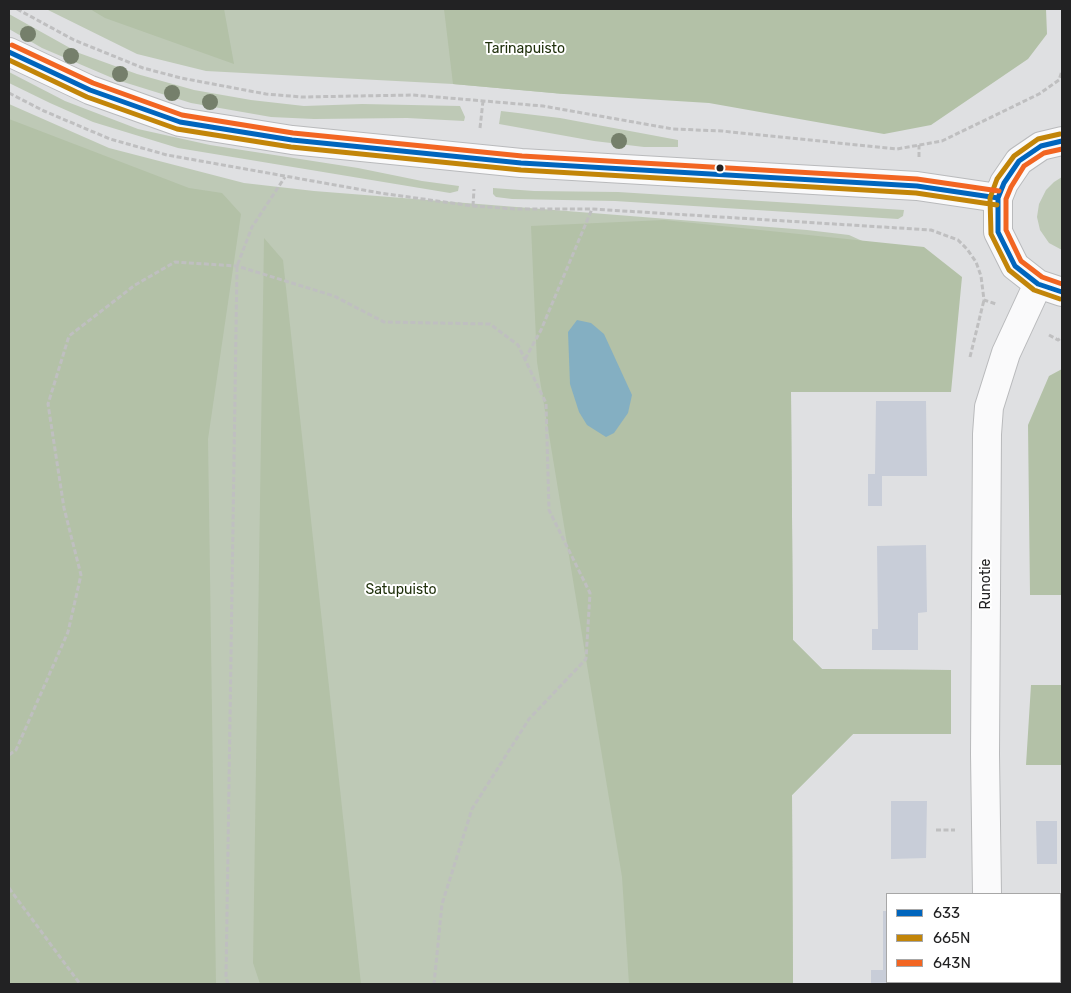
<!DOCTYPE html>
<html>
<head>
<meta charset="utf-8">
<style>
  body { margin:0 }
  #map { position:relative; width:1071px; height:993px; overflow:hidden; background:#dfe0e2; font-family:Rubik,sans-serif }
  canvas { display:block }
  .frame { position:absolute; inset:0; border:10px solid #222223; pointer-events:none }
  .legend { position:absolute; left:886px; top:893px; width:175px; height:90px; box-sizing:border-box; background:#fff; border:1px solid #a7a7a7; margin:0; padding:6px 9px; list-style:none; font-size:15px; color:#222223 }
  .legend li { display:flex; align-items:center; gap:10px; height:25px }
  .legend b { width:25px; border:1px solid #a7a7a7 }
</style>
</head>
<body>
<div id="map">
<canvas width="1071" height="993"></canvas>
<div class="frame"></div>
<ul class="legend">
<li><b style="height:6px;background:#0065bd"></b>633</li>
<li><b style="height:6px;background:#c28509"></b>665N</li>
<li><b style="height:6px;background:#f26522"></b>643N</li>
</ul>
</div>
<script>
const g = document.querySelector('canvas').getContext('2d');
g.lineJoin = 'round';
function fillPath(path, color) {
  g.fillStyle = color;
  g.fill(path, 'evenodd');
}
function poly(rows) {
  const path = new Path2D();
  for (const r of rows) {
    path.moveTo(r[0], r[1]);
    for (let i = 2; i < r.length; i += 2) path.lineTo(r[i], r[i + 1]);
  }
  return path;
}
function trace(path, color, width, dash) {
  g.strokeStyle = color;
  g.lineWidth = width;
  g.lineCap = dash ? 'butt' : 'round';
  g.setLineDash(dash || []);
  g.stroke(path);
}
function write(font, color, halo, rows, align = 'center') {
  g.font = font + ' Rubik,sans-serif';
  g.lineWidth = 4;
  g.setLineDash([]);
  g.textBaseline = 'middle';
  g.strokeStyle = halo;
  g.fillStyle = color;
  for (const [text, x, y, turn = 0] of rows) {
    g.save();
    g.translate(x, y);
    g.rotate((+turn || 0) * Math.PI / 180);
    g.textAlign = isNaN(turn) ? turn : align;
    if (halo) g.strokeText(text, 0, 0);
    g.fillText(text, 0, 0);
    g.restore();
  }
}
const green = poly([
  [46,9,567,9,564,94,453,84,206,71,137,54],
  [9,14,79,53,137,74,194,90,251,100,304,106,362,104,460,106,465,117,464,121,407,118,314,119,271,117,191,103,117,80,42,48,9,29],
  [9,72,65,101,138,129,210,145,358,168,422,181,459,186,458,191,450,193,178,148,93,122,50,103,9,83],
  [9,104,109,148,244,183,314,191,807,230,849,235,869,244,951,392,791,392,793,640,822,669,951,670,951,734,853,734,792,795,793,984,9,984],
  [501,111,560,118,678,140,678,147,644,147,594,141,499,124],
  [1062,177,1062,250,1049,243,1040,230,1037,217,1039,204,1046,190,1054,182],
  [493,188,534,191,618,192,904,210,903,216,898,219,615,201,512,199,496,197,493,194]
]);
const forest = poly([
  [90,9,224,9,234,64,105,18],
  [444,9,1046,9,1047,34,1028,59,931,125,884,134,709,103,564,94,453,84],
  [9,119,189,188,222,193,241,214,208,439,216,984,9,984],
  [664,220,924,247,962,277,951,392,791,392,793,640,822,669,951,670,951,734,853,734,792,795,793,984,629,984,622,877,537,362,531,226],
  [264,238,283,260,361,984,260,984,253,963],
  [1062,369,1062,595,1030,595,1028,425,1049,376],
  [1031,685,1062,685,1062,765,1026,765]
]);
const water = poly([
  [577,320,591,323,604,334,632,395,628,413,614,433,606,437,587,425,579,412,570,384,568,332]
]);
const building = poly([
  [876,401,926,401,927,476,882,476,882,506,868,506,868,474,875,474],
  [926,545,927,612,918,613,918,650,872,650,872,629,878,629,877,546],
  [891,801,927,801,926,858,891,859],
  [1036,821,1057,821,1057,864,1037,864],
  [883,911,887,911,887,982,917,982,916,984,871,984,871,970,883,970],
  [1036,982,1057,982,1057,984,1036,984]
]);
const path = poly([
  [17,9,74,40,143,68,181,78,266,94,302,97,413,95,543,106,673,129,722,131,897,149,942,141,1039,94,1059,80,1062,71],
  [9,93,44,111,110,139,167,155,380,193,473,206,516,209,592,209,931,230,958,240,967,249,976,262,981,276,984,300,996,304],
  [480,128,483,101],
  [919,157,919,145],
  [473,206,474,189],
  [1049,335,1058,340,1062,337],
  [970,357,984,300],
  [525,359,541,330,592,209],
  [9,755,16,750,68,632,81,575,64,508,48,404,69,336,135,285,175,262,237,266,334,296,384,322,490,324,518,345,546,403,549,510,590,593,586,659,529,719,472,809,442,904,434,984],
  [936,830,955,830],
  [9,888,80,984],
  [228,984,226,978,237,266,252,227,285,177]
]);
const minor = poly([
  [9,52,90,90,180,122,292,140,521,163,917,186,998,198],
  [1062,141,1041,146,1019,161,1004,183,998,198,998,232,1015,266,1038,284,1062,292],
  [987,894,985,754,987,434,989,407,1006,353,1038,284],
  [988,982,988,984]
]);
const bus1 = poly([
  [9,52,90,90,180,122,292,140,521,163,917,186,998,198],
  [1062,141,1041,146,1019,161,1004,183,998,198,998,232,1015,266,1038,284,1062,292]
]);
const bus2 = poly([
  [9,60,87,97,177,129,291,147,521,170,916,193,997,205],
  [1060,299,1034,290,1009,270,991,234,990,198,997,179,1014,156,1038,139,1060,134]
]);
const bus3 = poly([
  [12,45,93,83,182,115,293,133,522,156,917,179,999,191],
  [1062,149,1044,153,1024,166,1011,187,1006,199,1006,230,1021,261,1042,277,1062,284]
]);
const trees = [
  [28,34],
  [71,56],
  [120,74],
  [172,93],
  [210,102],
  [619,141]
];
const markers = [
  [720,168,4.5,"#222223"]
];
const parkNames = [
  ["Tarinapuisto",525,49],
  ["Satupuisto",401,590]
];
const streetNames = [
  ["Runotie",986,584,-90]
];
fillPath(green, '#bec9b6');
fillPath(forest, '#b3c1a7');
fillPath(water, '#84afc2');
fillPath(building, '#c8cdd8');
trace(minor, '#b9babc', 30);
trace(path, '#bfbfc0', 3, [5, 2.5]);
trace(minor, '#fafafb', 28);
trace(bus1, '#0065bd', 5);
trace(bus2, '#c28509', 5);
trace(bus3, '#f26522', 5);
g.fillStyle = '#757f6b';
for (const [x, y] of trees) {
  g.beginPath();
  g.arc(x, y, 8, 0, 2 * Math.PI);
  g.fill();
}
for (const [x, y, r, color] of markers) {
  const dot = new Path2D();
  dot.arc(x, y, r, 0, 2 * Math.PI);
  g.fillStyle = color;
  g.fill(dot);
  trace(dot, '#fff', 2);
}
write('14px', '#1e2f0a', '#fff', parkNames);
write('14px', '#222223', '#fff', streetNames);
</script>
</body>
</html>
